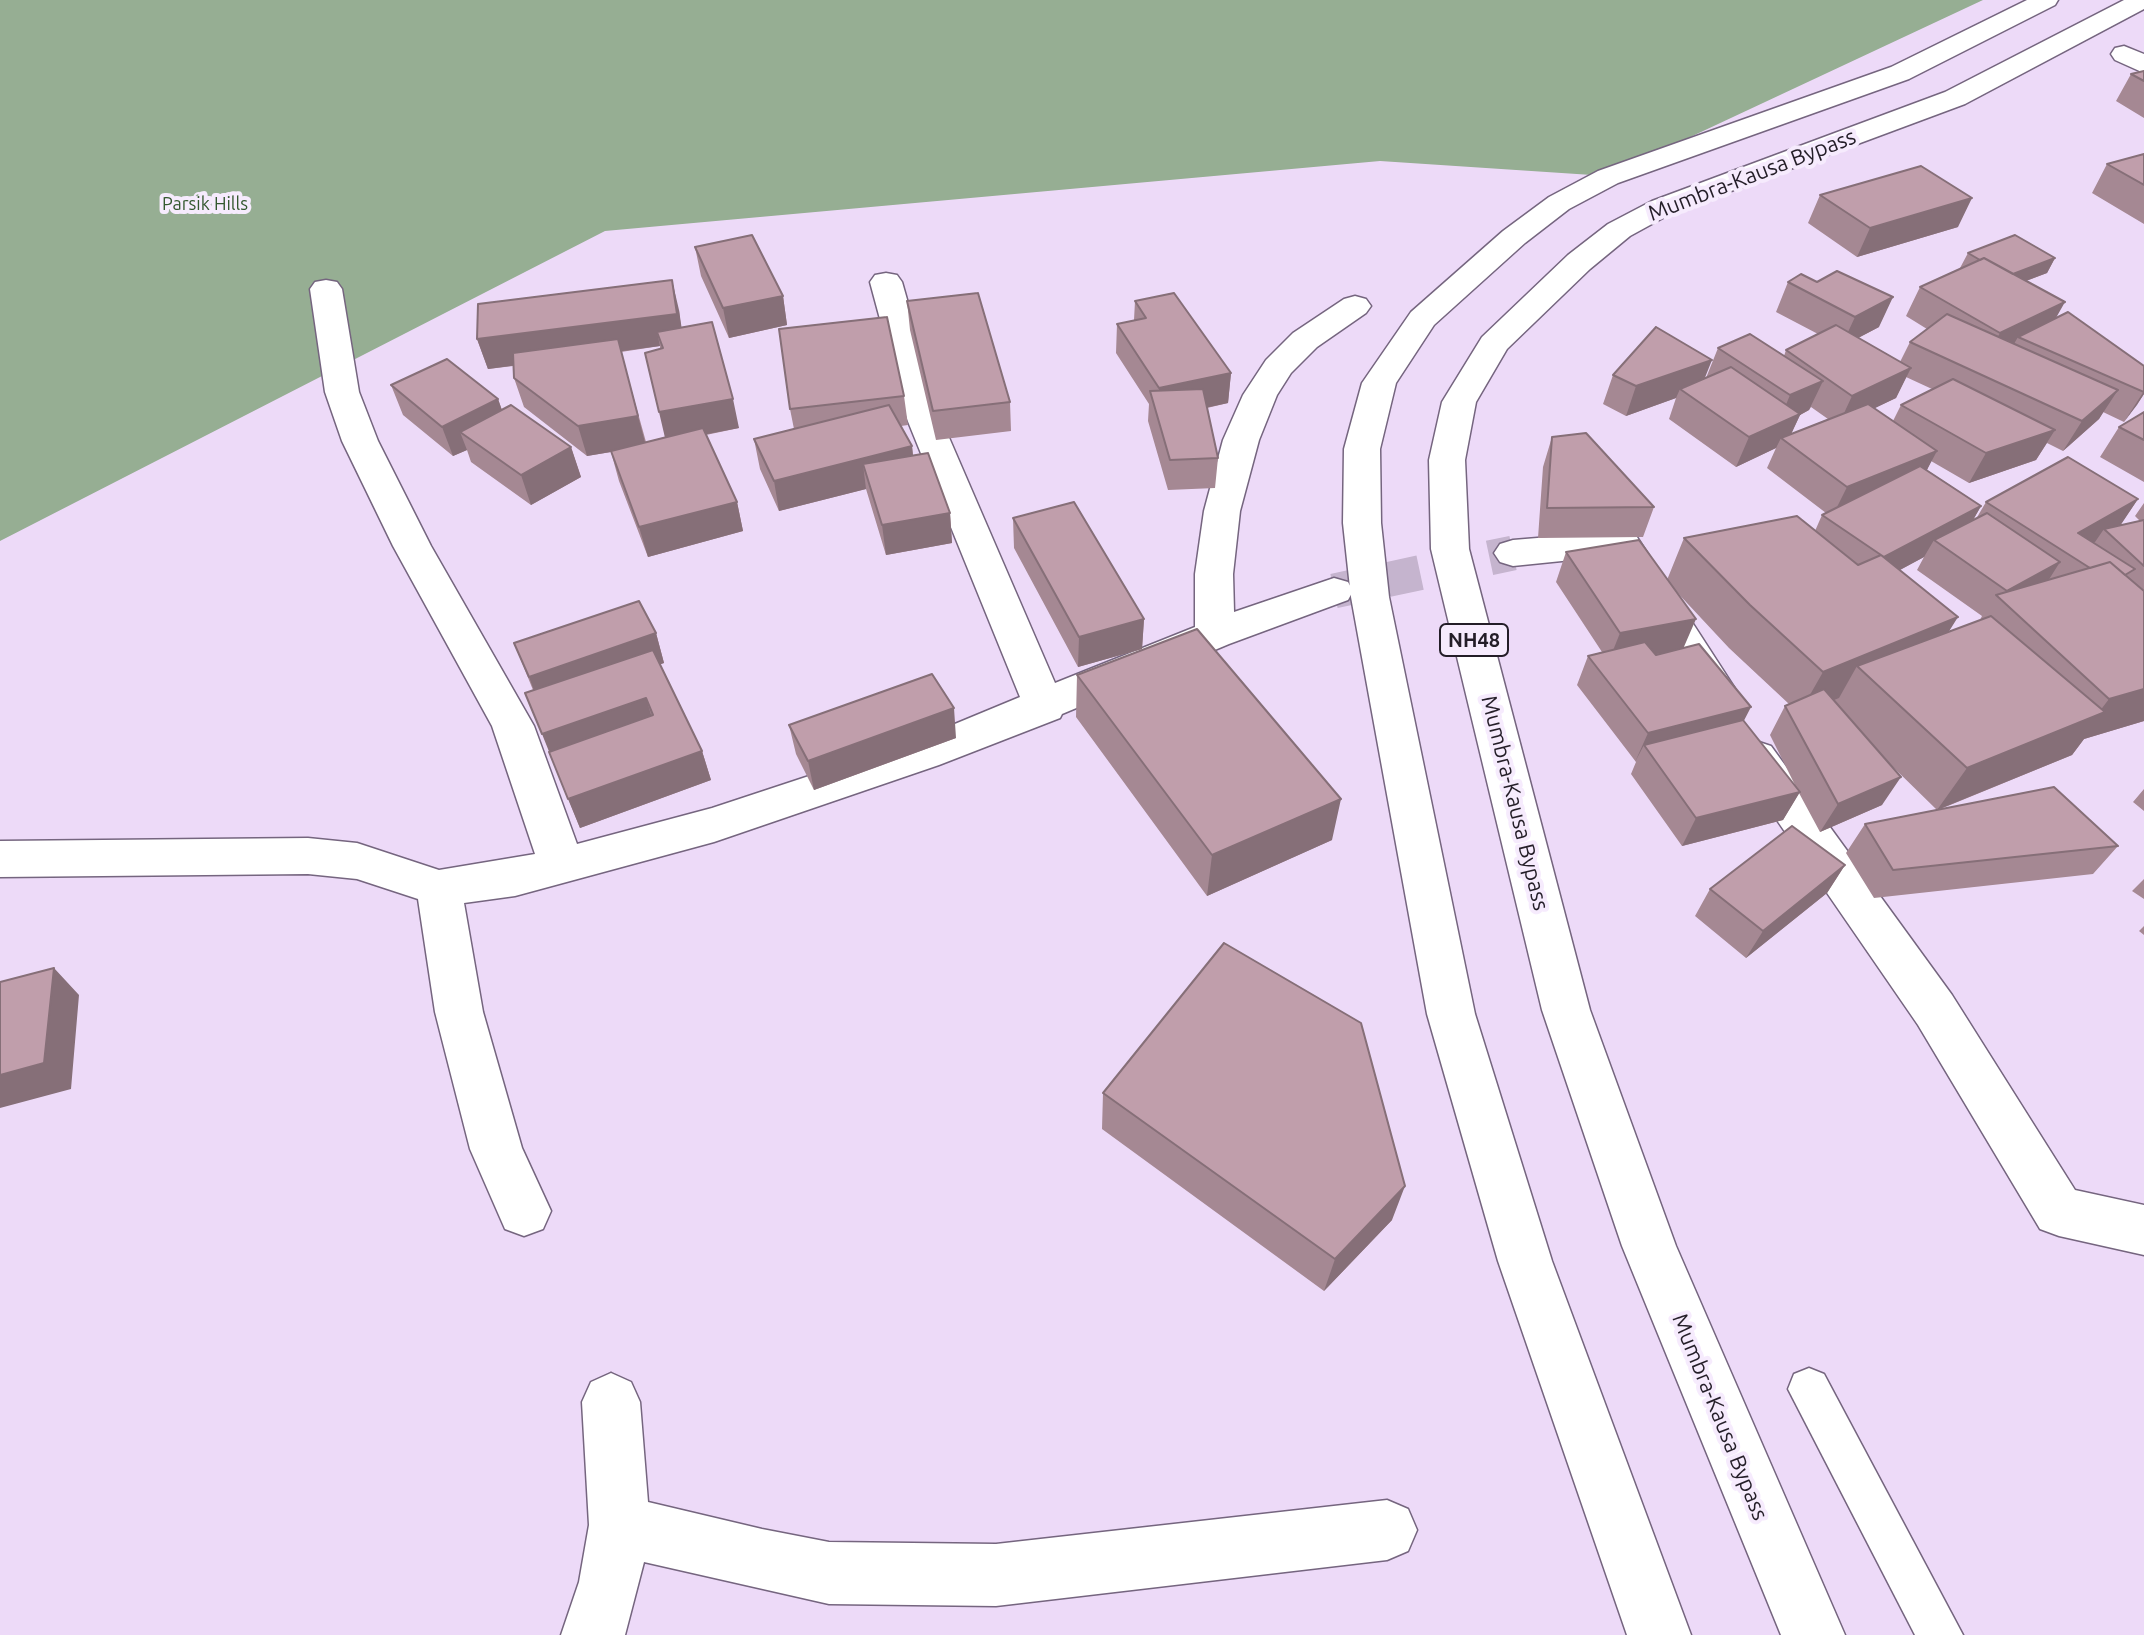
<!DOCTYPE html>
<html>
<head>
<meta charset="utf-8">
<style>
  body { margin:0 }
  canvas { display:block; background:#eddaf8 }
</style>
</head>
<body>
<canvas width="2144" height="1635"></canvas>
<script>
const g = document.querySelector('canvas').getContext('2d');
g.lineJoin = 'round';
function fillPath(path, color) {
  g.fillStyle = color;
  g.fill(path, 'evenodd');
}
function poly(rows) {
  const path = new Path2D();
  for (const r of rows) {
    path.moveTo(r[0], r[1]);
    for (let i = 2; i < r.length; i += 2) path.lineTo(r[i], r[i + 1]);
  }
  return path;
}
function trace(path, color, width, dash) {
  g.strokeStyle = color;
  g.lineWidth = width;
  g.lineCap = dash ? 'butt' : 'round';
  g.setLineDash(dash || []);
  g.stroke(path);
}
function write(font, color, halo, rows, align = 'center') {
  g.font = font + ' Ubuntu,sans-serif';
  g.lineWidth = 8;
  g.setLineDash([]);
  g.textBaseline = 'middle';
  g.strokeStyle = halo;
  g.fillStyle = color;
  for (const [text, x, y, turn = 0] of rows) {
    g.save();
    g.translate(x, y);
    g.rotate((+turn || 0) * Math.PI / 180);
    g.textAlign = isNaN(turn) ? turn : align;
    if (halo) g.strokeText(text, 0, 0);
    g.fillText(text, 0, 0);
    g.restore();
  }
}
const forest = poly([
  [0,0,1983,0,1607,176,1380,161,605,231,0,541]
]);
const streetTunnel = poly([
  [1334,591,1513,553]
]);
const lane = poly([
  [1809,1368,1824,1374,1963,1635,1915,1635,1788,1389,1794,1374,1809,1368]
]);
const street = poly([
  [2124,46,2144,54,2144,73,2115,60,2111,54,2115,48,2124,46],
  [886,273,897,275,902,282,941,419,1055,683,1195,627,1195,574,1204,511,1223,440,1243,395,1266,360,1293,333,1344,299,1355,296,1366,299,1371,306,1366,313,1317,347,1291,373,1277,395,1259,440,1240,511,1233,574,1234,612,1334,578,1348,582,1353,591,1348,600,1229,644,1062,714,1060,718,939,765,714,842,515,896,464,903,483,1012,522,1148,551,1211,543,1229,524,1236,505,1229,470,1149,435,1012,418,899,357,879,308,874,0,877,0,841,308,838,357,843,439,870,535,854,492,726,393,546,342,441,325,392,310,289,315,282,326,280,337,282,342,289,359,392,378,441,431,546,534,726,577,844,712,808,909,743,1020,697,907,419,870,282,875,275,886,273],
  [1622,531,1635,534,1734,687,1740,698,1734,709,1719,713,1704,709,1611,556,1513,566,1500,562,1494,553,1500,544,1513,540,1622,531],
  [1756,741,1771,746,1952,995,2075,1190,2144,1205,2144,1255,2059,1236,2040,1229,1918,1025,1741,768,1735,757,1741,746,1756,741],
  [611,1373,631,1382,640,1402,648,1502,762,1529,829,1542,996,1544,1387,1500,1408,1509,1417,1530,1408,1551,1387,1560,996,1606,829,1604,644,1562,625,1635,561,1635,579,1582,589,1525,582,1402,591,1382,611,1373]
]);
const highway = poly([
  [2027,0,2058,0,2055,5,1909,79,1618,183,1569,209,1525,243,1434,325,1396,383,1380,449,1381,523,1389,597,1475,1014,1552,1261,1691,1635,1627,1635,1498,1261,1427,1014,1351,597,1343,523,1344,449,1362,383,1411,312,1503,231,1549,197,1598,171,1891,67,2027,0],
  [2124,0,2144,0,2144,9,1965,104,1672,213,1630,236,1590,269,1507,349,1476,402,1465,460,1469,549,1590,1010,1676,1246,1845,1635,1781,1635,1622,1246,1542,1010,1431,549,1429,460,1442,402,1482,337,1568,255,1608,224,1652,201,1945,92,2124,0]
]);
const wall = poly([
  [2144,71,2144,118,2116,101,2131,74],
  [2144,154,2144,224,2092,193,2107,164],
  [1820,195,1958,227,1857,257,1808,223],
  [695,247,783,296,787,325,729,338,701,276],
  [1968,253,2055,258,2047,273,2026,281,2056,319,2144,366,2144,394,2124,422,2103,412,2099,419,2063,451,2047,443,2036,460,1969,483,1931,461,1927,470,1981,506,1973,520,1976,519,1986,502,2138,499,2120,525,2140,521,2135,516,2144,503,2144,721,2084,739,2072,755,1938,810,2118,846,2093,874,1874,898,1846,853,1865,824,1937,810,1891,765,1882,805,1820,832,1799,793,1783,820,1682,846,1631,774,1636,762,1577,685,1588,656,1602,652,1556,582,1566,552,1667,580,1684,538,1815,531,1822,515,1826,513,1767,468,1776,448,1736,467,1669,419,1676,398,1626,416,1603,404,1613,375,1705,378,1706,378,1718,348,1784,356,1786,350,1818,334,1776,312,1788,282,1879,327,1858,338,1900,362,1910,342,1927,329,1906,316,1920,287,1961,268,1960,268],
  [1906,377,1932,389,1901,405,1893,421,1874,408,1896,398],
  [1811,407,1828,419,1791,434,1800,415,1809,410],
  [1924,557,1917,570,1982,616,1980,620,1949,632,1900,570],
  [1673,588,1729,648,1789,704,1785,706,1770,735,1797,789,1744,721,1683,649],
  [907,301,1010,402,1011,431,936,440,910,330],
  [1135,301,1231,373,1228,403,1207,408,1218,458,1215,488,1168,490,1148,421,1149,404,1116,353,1117,324,1134,320],
  [679,310,681,328,739,428,706,435,737,502,743,531,648,557,619,481,611,452,587,456,524,407,514,378,513,366,488,369,477,339],
  [660,346,665,437,646,442,621,352],
  [391,385,498,399,502,410,571,447,581,477,531,505,471,462,467,450,453,456,403,415],
  [904,396,908,425,901,426,912,446,913,456,950,513,952,543,886,555,866,489,779,511,760,469,754,439,794,429,790,409],
  [2144,412,2144,482,2100,457,2119,427],
  [1552,437,1654,507,1643,537,1538,538,1543,467],
  [1013,518,1144,619,1142,649,1078,667,1014,548],
  [656,633,664,663,660,664,702,751,711,780,580,828,554,763,533,690,514,643],
  [1077,675,1332,840,1207,896,1076,717],
  [789,725,956,738,814,790,796,754],
  [2144,789,2144,811,2133,802],
  [1845,865,1827,893,1746,958,1695,916,1710,889],
  [2144,879,2144,899,2132,891],
  [2144,926,2144,935,2139,931],
  [1103,1093,1392,1220,1324,1291,1102,1129]
]);
const shadedWall = poly([
  [1972,198,1958,227,1857,257,1870,228],
  [2055,258,2047,273,1999,291,2007,276],
  [672,280,679,310,684,344,657,332,660,346,488,369,477,339],
  [783,296,787,325,729,338,723,308],
  [1893,297,1879,327,1841,347,1855,317],
  [2065,302,2048,332,2018,337,2011,349,1984,362,2000,333],
  [1712,360,1700,390,1680,389,1676,398,1626,416,1636,386],
  [1911,368,1896,398,1838,426,1852,396],
  [1231,373,1228,403,1158,418,1159,388],
  [1823,381,1809,410,1800,415,1787,443,1781,438,1776,448,1736,467,1749,437,1778,424,1790,395],
  [2118,390,2099,419,2063,451,2082,421],
  [2144,391,2144,394,2137,405,2124,422],
  [498,399,508,428,460,432,467,450,453,456,442,427],
  [733,399,739,428,666,442,659,412],
  [638,416,646,446,587,456,578,426],
  [2055,430,2036,460,1969,483,1986,453],
  [912,446,915,476,863,464,866,489,779,511,774,481],
  [571,447,581,477,531,505,521,475],
  [1937,451,1921,481,1832,517,1847,487],
  [2138,499,2118,529,2104,529,2095,542,2070,556,2078,533],
  [737,502,743,531,648,557,639,527],
  [1981,506,1964,536,1934,540,1924,557,1868,587,1884,557],
  [950,513,952,543,886,555,882,525],
  [2060,562,2041,592,2007,591],
  [1958,617,1931,660,1857,666,1839,698,1799,714,1823,672],
  [1144,619,1142,649,1078,667,1079,637],
  [1696,619,1683,649,1608,663,1620,633],
  [656,633,664,663,540,707,529,677],
  [2144,689,2144,721,2084,739,2072,755,1937,810,1967,768,2096,716,2109,699],
  [646,698,655,728,554,764,542,734],
  [1751,707,1736,736,1644,745,1635,762,1648,733],
  [954,708,956,738,814,790,808,761],
  [702,751,711,780,580,828,568,799],
  [1901,777,1882,805,1820,832,1838,804],
  [1800,792,1783,820,1682,846,1696,818],
  [1341,799,1332,840,1207,896,1212,855],
  [1845,865,1827,893,1746,958,1763,931],
  [54,968,79,995,71,1089,0,1108,0,1075],
  [1405,1186,1392,1220,1324,1291,1335,1259]
]);
const building = poly([
  [2144,71,2144,81,2131,74,2144,71],
  [2144,154,2144,185,2107,164,2144,154],
  [1921,166,1972,198,1870,228,1820,195,1921,166],
  [752,235,783,296,723,308,695,247,752,235],
  [2015,235,2055,258,2013,274,1984,258,1980,260,1968,253,2015,235],
  [1984,258,2065,302,2000,333,1920,287,1984,258],
  [1837,271,1893,297,1855,317,1788,282,1801,274,1817,282,1837,271],
  [672,280,677,314,477,339,478,304,672,280],
  [978,293,1010,402,933,411,907,301,978,293],
  [1174,293,1231,373,1159,388,1117,324,1146,318,1135,301,1174,293],
  [2068,312,2144,366,2144,392,2018,337,2068,312],
  [1947,314,2118,390,2082,421,1910,342,1947,314],
  [887,317,904,396,790,409,779,329,887,317],
  [712,322,733,399,659,412,645,353,663,348,657,332,712,322],
  [1836,325,1911,368,1852,396,1786,350,1836,325],
  [1656,327,1712,360,1636,386,1613,375,1656,327],
  [1750,334,1823,381,1790,395,1718,348,1750,334],
  [618,339,638,416,578,426,514,378,513,353,618,339],
  [447,359,498,399,442,427,391,385,447,359],
  [1731,367,1800,414,1749,437,1680,389,1731,367],
  [1953,379,2055,430,1986,453,1901,405,1953,379],
  [1203,389,1218,458,1170,460,1150,391,1203,389],
  [1868,404,1937,451,1847,487,1781,438,1868,404],
  [511,405,571,447,521,475,460,432,511,405],
  [889,405,912,446,774,481,754,439,889,405],
  [2144,412,2144,440,2119,427,2144,412],
  [703,428,737,502,639,527,611,451,703,428],
  [1586,433,1654,507,1547,508,1552,437,1586,433],
  [928,453,950,513,882,525,863,464,928,453],
  [2068,457,2138,499,2078,533,2135,569,2125,575,2110,562,2090,568,1986,502,2068,457],
  [1920,466,1981,506,1884,557,1822,515,1920,466],
  [1074,502,1144,619,1079,637,1013,518,1074,502],
  [1987,513,2060,562,2007,591,1934,540,1987,513],
  [1797,516,1858,565,1881,555,1958,617,1823,672,1750,605,1684,538,1797,516],
  [2144,520,2144,566,2104,529,2144,520],
  [1639,540,1696,619,1620,633,1566,552,1639,540],
  [2110,562,2144,591,2144,689,2109,699,1996,595,2110,562],
  [639,601,656,633,529,677,514,643,639,601],
  [1991,616,2105,712,1967,768,1857,666,1991,616],
  [1197,629,1341,799,1212,855,1077,675,1197,629],
  [1645,642,1656,655,1699,644,1751,707,1648,733,1588,656,1645,642],
  [653,650,702,751,568,799,549,752,653,715,646,698,542,734,525,693,653,650],
  [932,674,954,708,808,761,789,725,932,674],
  [1824,689,1901,777,1838,804,1785,706,1824,689],
  [1743,720,1800,792,1696,818,1644,745,1743,720],
  [2054,787,2118,846,1893,870,1865,824,2054,787],
  [1792,826,1845,865,1763,931,1710,889,1792,826],
  [1224,943,1361,1023,1405,1186,1335,1259,1103,1093,1224,943],
  [54,968,44,1063,0,1075,0,982,54,968]
]);
const farParknames = [
  ["Parsik Hills",205,204]
];
const shields = [
  [1474,640,68]
];
const shieldNames = [
  ["NH48",1474,640]
];
const streetNames = [
  ["Mumbra-Kausa Bypass",1752,175,-21],
  ["Mumbra-Kausa Bypass",1515,803,76],
  ["Mumbra-Kausa Bypass",1720,1417,68]
];
fillPath(forest, '#96ae93');
trace(streetTunnel, '#c5b4ce', 35, [35, 18]);
trace(lane, '#75657f', 3);
trace(street, '#75657f', 3);
trace(highway, '#75657f', 3);
fillPath(lane, '#fff');
fillPath(street, '#fff');
fillPath(highway, '#fff');
fillPath(wall, '#a58893');
fillPath(shadedWall, '#866f78');
fillPath(building, '#c09eab');
trace(building, '#866f78', 2);
write('18px', '#34582f', '#f6ebfd', farParknames);
for (const [x, y, w] of shields) {
  const box = new Path2D();
  box.roundRect(x - w / 2, y - 16, w, 32, 6);
  g.fillStyle = '#f6ebfd';
  g.fill(box);
  trace(box, '#241e28', 2);
}
write('bold 20px', '#241e28', null, shieldNames);
write('22px', '#241e28', '#f6ebfd', streetNames);
</script>
</body>
</html>
